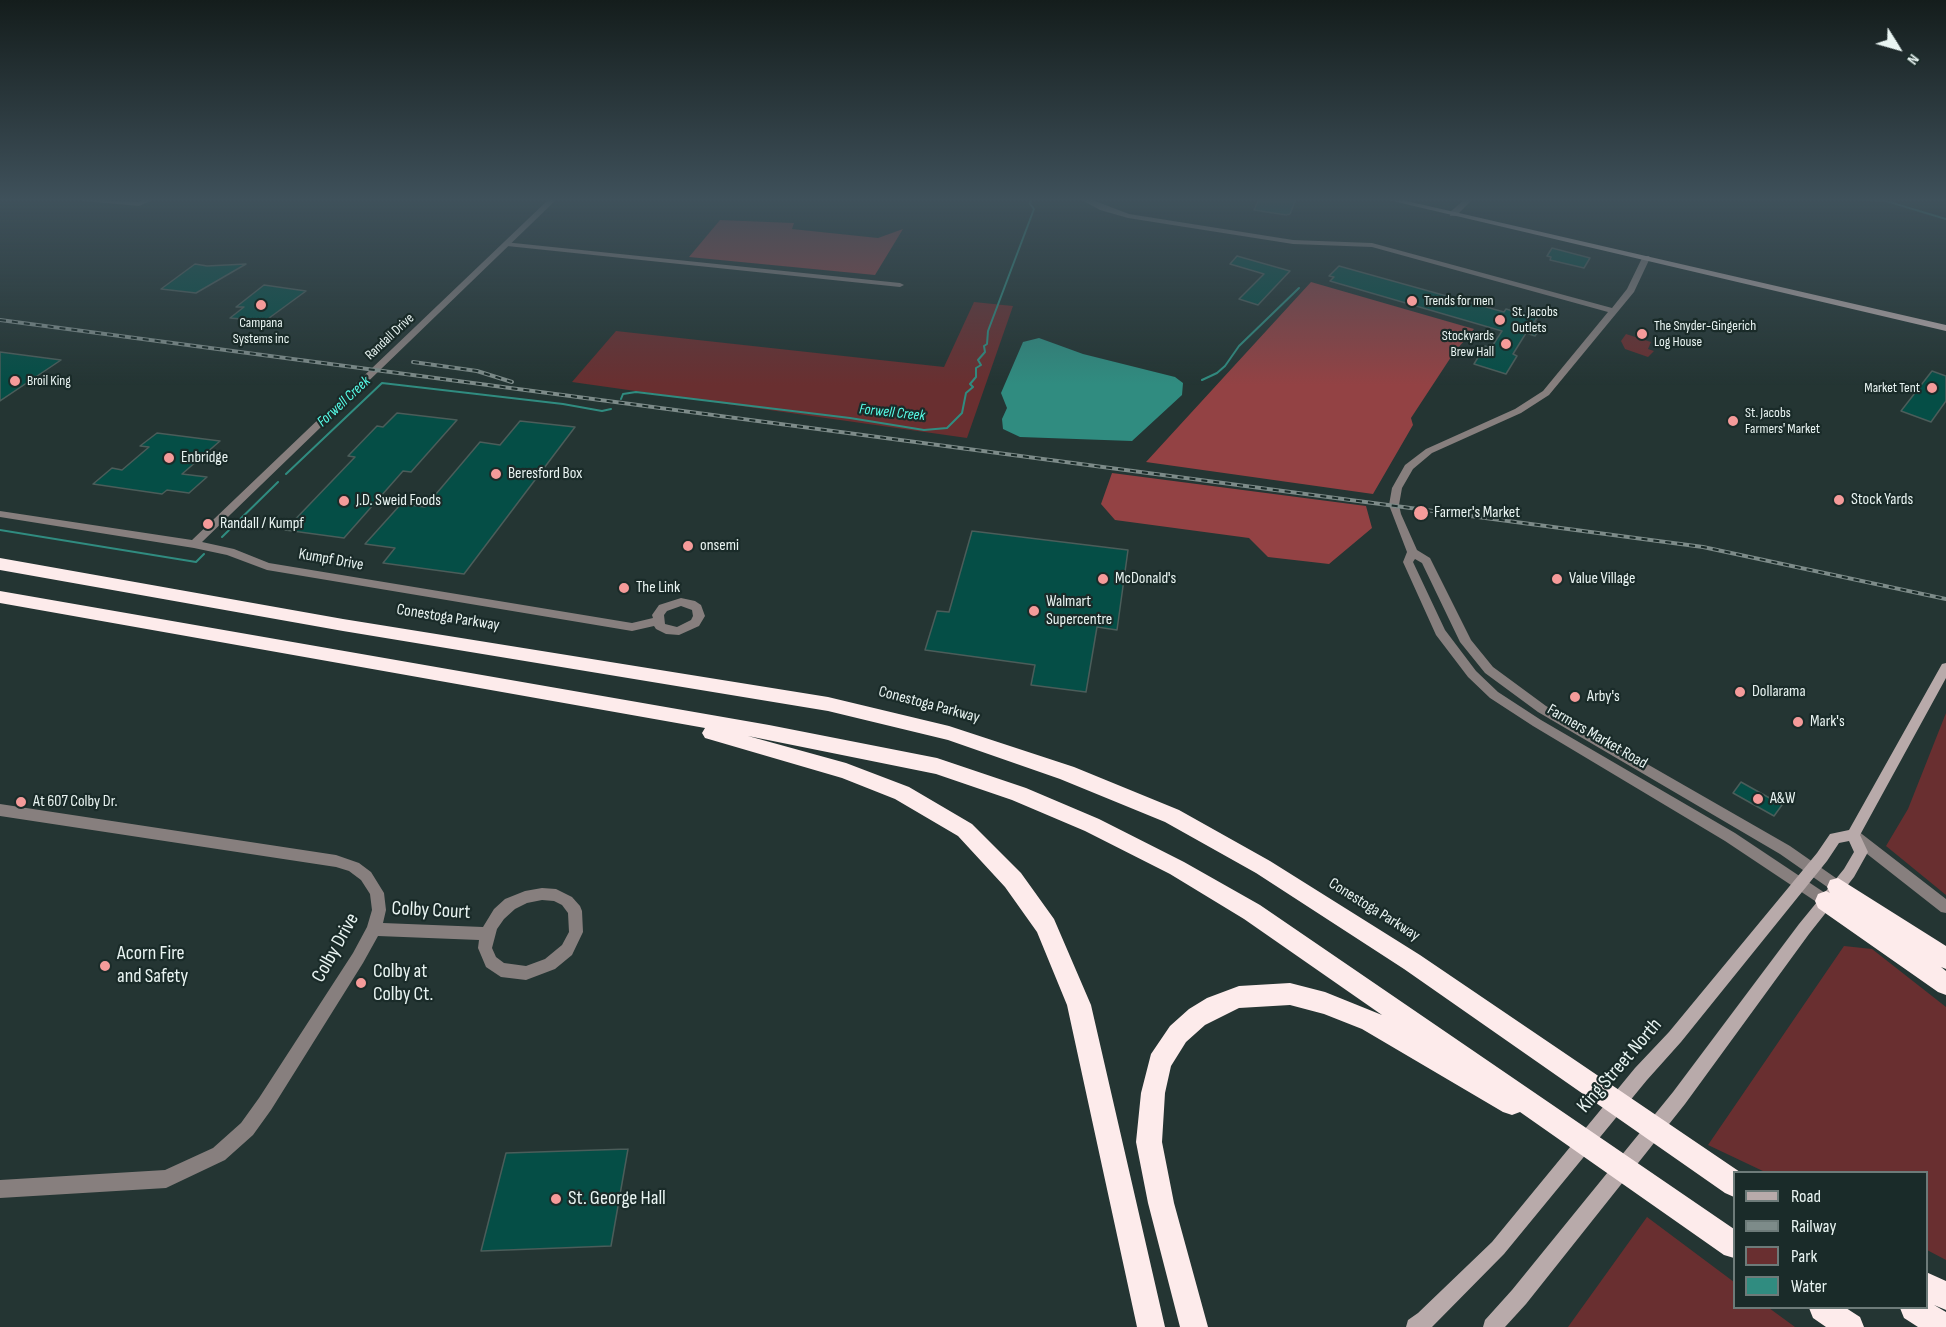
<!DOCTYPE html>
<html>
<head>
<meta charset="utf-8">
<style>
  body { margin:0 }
  #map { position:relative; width:1946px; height:1327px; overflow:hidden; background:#243533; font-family:"Sofia Sans Condensed",sans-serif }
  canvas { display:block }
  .legend { position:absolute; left:1733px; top:1171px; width:195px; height:138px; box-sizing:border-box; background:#1a2b29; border:2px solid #6d7b79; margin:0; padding:8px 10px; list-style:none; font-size:18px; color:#e9f4f2 }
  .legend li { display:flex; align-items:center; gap:12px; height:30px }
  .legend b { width:30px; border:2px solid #6d7b79 }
  .north { position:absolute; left:1868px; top:18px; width:60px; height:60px; -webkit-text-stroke:4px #1a2b29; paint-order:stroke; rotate:127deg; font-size:16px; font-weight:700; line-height:24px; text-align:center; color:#e9f4f2 }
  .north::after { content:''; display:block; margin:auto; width:21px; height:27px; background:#e9f4f2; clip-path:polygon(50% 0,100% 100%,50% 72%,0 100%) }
</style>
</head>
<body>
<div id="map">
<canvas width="1946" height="1327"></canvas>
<ul class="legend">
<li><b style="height:8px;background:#b8aaaa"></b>Road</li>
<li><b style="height:8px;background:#7d8b89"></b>Railway</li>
<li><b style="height:16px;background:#692f30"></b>Park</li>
<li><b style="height:16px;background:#308c80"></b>Water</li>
</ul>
<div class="north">N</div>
</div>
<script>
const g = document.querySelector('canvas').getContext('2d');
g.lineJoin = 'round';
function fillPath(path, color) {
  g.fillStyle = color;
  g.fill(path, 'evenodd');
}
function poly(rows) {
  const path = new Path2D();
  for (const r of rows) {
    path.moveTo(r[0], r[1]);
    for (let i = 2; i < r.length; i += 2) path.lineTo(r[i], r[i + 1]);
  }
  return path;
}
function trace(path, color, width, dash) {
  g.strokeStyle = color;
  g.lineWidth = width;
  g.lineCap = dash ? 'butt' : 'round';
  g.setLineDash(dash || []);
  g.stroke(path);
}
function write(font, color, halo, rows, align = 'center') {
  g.font = font + ' "Sofia Sans Condensed",sans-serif';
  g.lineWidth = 4.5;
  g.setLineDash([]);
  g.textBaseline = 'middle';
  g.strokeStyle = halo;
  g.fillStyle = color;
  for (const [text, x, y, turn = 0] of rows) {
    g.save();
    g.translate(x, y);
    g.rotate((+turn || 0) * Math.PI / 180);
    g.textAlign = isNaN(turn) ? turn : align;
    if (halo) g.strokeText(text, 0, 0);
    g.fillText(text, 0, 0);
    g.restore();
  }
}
const green = poly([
  [974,302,1013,306,967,438,572,382,616,331,944,367],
  [1626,334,1651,342,1648,349,1654,351,1648,357,1625,349,1621,341],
  [1946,713,1946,895,1886,846,1908,809],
  [1844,946,1872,949,1946,1007,1946,1260,1927,1250,1926,1172,1765,1172,1708,1145],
  [1647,1217,1734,1282,1734,1308,1769,1308,1795,1327,1568,1327]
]);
const forest = poly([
  [720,220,794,223,792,229,878,238,903,229,875,275,689,257],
  [1311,282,1474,329,1453,354,1411,418,1413,425,1373,494,1146,462],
  [1112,473,1366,506,1372,528,1329,564,1268,557,1249,538,1115,520,1101,504]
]);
const water = poly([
  [1039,338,1083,354,1175,377,1183,383,1182,395,1132,441,1020,437,1003,429,1002,419,1007,408,1001,393,1023,342]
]);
const stream = poly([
  [1852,199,1886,201,1946,219],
  [1202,380,1217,373,1225,366,1239,346,1299,288],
  [621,399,623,394,636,392,850,418,924,430,947,428,962,413,966,393,973,387,970,384,976,377,976,368,981,365,978,360,985,352,984,346,987,344,988,331,1034,209,1030,204,1031,199],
  [286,474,382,383,563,404,602,411,611,409],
  [0,530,196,562,204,554],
  [222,537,278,482]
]);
const building = poly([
  [1259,199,1296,199,1290,214,1286,215,1254,210,1259,199],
  [1552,248,1590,258,1584,268,1550,260,1551,257,1547,256,1552,248],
  [1237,256,1290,271,1258,305,1239,299,1264,274,1230,264,1237,256],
  [195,264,207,266,246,264,196,293,161,289,195,264],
  [1339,266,1504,312,1506,309,1537,318,1534,322,1542,324,1535,336,1526,333,1513,354,1517,356,1506,374,1474,364,1485,346,1491,348,1502,331,1330,281,1334,277,1329,276,1339,266],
  [264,285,306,291,265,321,230,318,244,307,236,307,264,285],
  [0,352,61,360,0,401,0,352],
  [1932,371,1946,376,1946,401,1931,422,1901,411,1932,371],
  [397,413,457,420,411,472,403,471,344,538,285,530,355,457,348,456,377,426,383,427,397,413],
  [520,421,575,427,464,574,383,563,395,548,365,544,401,504,425,507,480,442,500,445,520,421],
  [157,433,220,441,182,474,207,477,189,493,167,490,162,494,93,484,112,468,122,470,149,447,140,446,157,433],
  [972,531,1128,550,1117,630,1097,627,1086,692,1031,685,1035,665,925,650,937,611,949,612,972,531],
  [1741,782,1782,805,1774,816,1733,793,1741,782],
  [628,1149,611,1246,481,1251,506,1153,628,1149]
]);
const minor = poly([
  [79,199,138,202,145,199,155,199,139,206,83,201,79,199],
  [1080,199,1090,199,1129,214,1293,240,1372,243,1612,308,1627,289,1643,256,1649,256,1650,258,1634,292,1549,395,1521,413,1432,453,1413,469,1402,488,1399,505,1401,514,1417,550,1430,558,1471,640,1493,667,1546,706,1790,846,1843,883,1845,887,1843,891,1838,893,1833,891,1780,854,1538,712,1485,673,1460,642,1422,563,1415,559,1413,562,1445,630,1476,671,1498,692,1541,720,1735,833,1831,897,1833,901,1831,905,1826,907,1821,905,1725,841,1533,726,1490,698,1468,677,1436,635,1403,562,1407,552,1389,505,1392,488,1405,465,1426,449,1515,409,1543,391,1608,312,1372,247,1293,244,1128,218,1100,210,1080,199],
  [1465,199,1473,199,1456,216,1450,216,1450,212,1465,199],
  [504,242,900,283,904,285,900,287,507,246,504,246,504,242],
  [0,804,336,855,359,863,371,872,384,893,386,910,383,923,483,927,494,909,505,899,525,891,542,888,556,889,572,897,580,906,582,911,583,932,572,955,555,969,526,980,501,977,486,967,478,948,479,940,378,936,363,963,271,1110,253,1135,225,1160,166,1188,0,1198,0,1180,165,1170,213,1148,241,1123,259,1098,353,953,367,927,372,910,370,894,361,880,349,871,336,867,0,816,0,804],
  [542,900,554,901,562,905,568,913,569,932,562,945,545,959,526,966,504,963,496,957,492,948,497,929,504,919,515,909,527,903,542,900],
  [1853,829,1858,831,1946,899,1946,913,1941,912,1848,839,1846,835,1848,831,1853,829]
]);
const tertiary = poly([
  [549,199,557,199,202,542,234,549,269,563,632,623,653,618,652,615,659,605,681,598,695,601,701,605,705,616,699,626,679,635,666,634,656,629,654,626,632,631,267,570,227,555,194,548,0,517,0,511,192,540,549,199],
  [681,606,692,610,693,616,691,620,677,627,665,624,664,615,667,611,681,606]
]);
const secondary = poly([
  [1384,199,1398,199,1946,325,1946,331,1384,199],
  [1946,663,1946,678,1860,835,1868,852,1854,877,1809,934,1685,1104,1526,1304,1505,1327,1483,1327,1485,1320,1512,1290,1673,1092,1799,924,1844,869,1854,852,1849,841,1839,843,1827,861,1681,1042,1647,1080,1504,1254,1432,1327,1406,1327,1408,1320,1418,1313,1492,1242,1635,1068,1669,1032,1817,853,1830,834,1849,830,1942,664,1946,663]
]);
const motorway = poly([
  [0,558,343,619,828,697,949,726,1074,767,1179,810,1270,861,1420,955,1740,1172,1734,1172,1734,1197,1725,1193,1404,969,1256,873,1165,822,1060,779,948,740,828,711,343,631,0,570,0,558],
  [0,591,769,725,937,758,1026,788,1099,819,1184,862,1260,905,1734,1229,1734,1258,1724,1255,1520,1112,1512,1115,1503,1112,1362,1029,1324,1014,1290,1005,1239,1008,1205,1025,1186,1042,1171,1066,1165,1093,1162,1142,1174,1203,1208,1327,1180,1327,1148,1203,1136,1142,1141,1093,1151,1054,1170,1026,1189,1009,1207,998,1239,986,1290,983,1325,992,1382,1015,1244,919,1170,874,1085,831,1012,800,936,774,748,736,846,763,909,787,972,824,1021,873,1054,919,1091,1005,1165,1327,1137,1327,1067,1005,1037,932,1005,887,958,836,895,799,842,778,705,738,702,733,705,728,0,603,0,591],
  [1838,878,1946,946,1946,969,1941,967,1946,971,1946,995,1938,992,1818,908,1815,901,1818,894,1826,891,1830,893,1827,887,1830,880,1838,878],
  [1926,1272,1946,1281,1946,1310,1934,1305,1946,1312,1946,1327,1918,1327,1904,1318,1900,1308,1926,1308,1926,1272],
  [1809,1308,1846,1308,1860,1317,1864,1327,1826,1327,1813,1318,1809,1308]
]);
const rail = poly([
  [0,320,1703,547,1946,599],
  [413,362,477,371,512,382]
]);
const markers = [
  [1412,301,6,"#f59b9a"],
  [261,305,6,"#f59b9a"],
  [1500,320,6,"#f59b9a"],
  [1642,334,6,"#f59b9a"],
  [1506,344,6,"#f59b9a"],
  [15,381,6,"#f59b9a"],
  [1932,388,6,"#f59b9a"],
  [1733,421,6,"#f59b9a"],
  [169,458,6,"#f59b9a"],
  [496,474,6,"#f59b9a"],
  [1839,500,6,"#f59b9a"],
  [344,501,6,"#f59b9a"],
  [1421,513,8,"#f59b9a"],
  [208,524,6,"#f59b9a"],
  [688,546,6,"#f59b9a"],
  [1103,579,6,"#f59b9a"],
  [1557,579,6,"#f59b9a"],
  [624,588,6,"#f59b9a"],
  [1034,611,6,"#f59b9a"],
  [1740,692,6,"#f59b9a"],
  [1575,697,6,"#f59b9a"],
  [1798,722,6,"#f59b9a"],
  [1758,799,6,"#f59b9a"],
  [21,802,6,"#f59b9a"],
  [105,966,6,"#f59b9a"],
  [361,983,6,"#f59b9a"],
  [556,1199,6,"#f59b9a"]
];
const farPoinames = [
  ["Trends for men",1424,301],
  ["St. Jacobs",1512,312],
  ["Outlets",1512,328],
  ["Campana",261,323,"center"],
  ["Systems inc",261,339,"center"],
  ["The Snyder-Gingerich",1654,326],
  ["Log House",1654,342],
  ["Stockyards",1494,336,"right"],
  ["Brew Hall",1494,352,"right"],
  ["Broil King",27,381],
  ["Market Tent",1920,388,"right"],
  ["St. Jacobs",1745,413],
  ["Farmers' Market",1745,429]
];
const farStreetnames = [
  ["Randall Drive",390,337,-43]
];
const farWaternames = [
  ["Forwell Creek",344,402,-43],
  ["Forwell Creek",892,413,6]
];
const poiNames = [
  ["Enbridge",181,458],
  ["Beresford Box",508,474],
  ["Stock Yards",1851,500],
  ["J.D. Sweid Foods",356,501],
  ["Farmer's Market",1434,513],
  ["Randall / Kumpf",220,524],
  ["onsemi",700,546],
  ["McDonald's",1115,579],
  ["Value Village",1569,579],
  ["The Link",636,588],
  ["Walmart",1046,602],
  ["Supercentre",1046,620],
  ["Dollarama",1752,692],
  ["Arby's",1587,697],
  ["Mark's",1810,722],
  ["A&W",1770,799],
  ["At 607 Colby Dr.",33,802]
];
const streetNames = [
  ["Kumpf Drive",331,560,10],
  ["Conestoga Parkway",448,618,9],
  ["Conestoga Parkway",929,705,15],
  ["Farmers Market Road",1597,737,30],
  ["Conestoga Parkway",1374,910,32]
];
const nearStreetnames = [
  ["Colby Court",431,911,3],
  ["Colby Drive",336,948,-61],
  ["King Street North",1620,1066,-49]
];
const nearPoinames = [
  ["Acorn Fire",117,954],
  ["and Safety",117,977],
  ["Colby at",373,972],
  ["Colby Ct.",373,995],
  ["St. George Hall",568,1199]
];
fillPath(green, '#692f30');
fillPath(forest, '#934244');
fillPath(water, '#308c80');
trace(stream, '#308c80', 2);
fillPath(building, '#054e46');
trace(building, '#4b5d5a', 1.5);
fillPath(minor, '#877f7e');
fillPath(tertiary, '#877f7e');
fillPath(secondary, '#b8aaaa');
fillPath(motorway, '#fdebeb');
trace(rail, '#7d8b89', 4);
trace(rail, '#1a2b29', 2, [6]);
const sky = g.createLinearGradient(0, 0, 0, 385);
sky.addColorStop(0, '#141d1c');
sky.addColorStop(0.52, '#3f515b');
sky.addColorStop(1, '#3f515b00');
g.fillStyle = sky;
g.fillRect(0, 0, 1946, 385);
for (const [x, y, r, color] of markers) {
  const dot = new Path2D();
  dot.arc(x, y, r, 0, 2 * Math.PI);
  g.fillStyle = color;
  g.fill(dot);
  trace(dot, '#1a2b29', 2);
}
write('14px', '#e9f4f2', '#1a2b29', farPoinames, 'left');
write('14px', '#e9f4f2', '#1a2b29', farStreetnames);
write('italic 15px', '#57fee9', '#1a2b29', farWaternames);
write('16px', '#e9f4f2', '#1a2b29', poiNames, 'left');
write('16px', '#e9f4f2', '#1a2b29', streetNames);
write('20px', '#e9f4f2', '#1a2b29', nearStreetnames);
write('20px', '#e9f4f2', '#1a2b29', nearPoinames, 'left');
</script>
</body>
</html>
